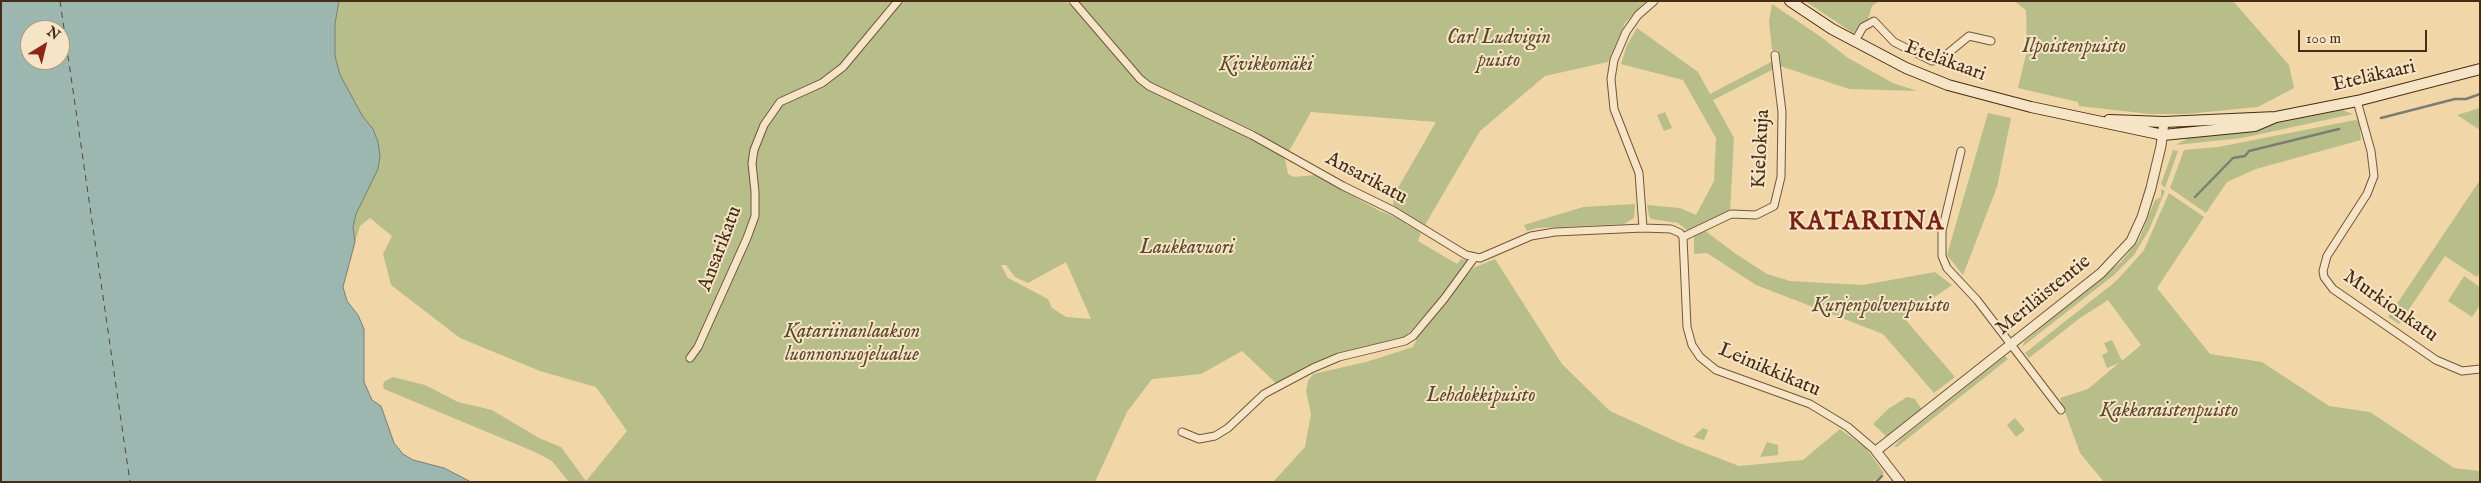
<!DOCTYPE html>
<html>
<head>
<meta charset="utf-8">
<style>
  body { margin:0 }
  #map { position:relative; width:2481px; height:483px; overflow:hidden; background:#f1d6a8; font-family:"IM FELL English",serif }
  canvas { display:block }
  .frame { position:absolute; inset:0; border:2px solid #462c14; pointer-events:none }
  .north { position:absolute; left:20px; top:20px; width:50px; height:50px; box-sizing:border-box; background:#f6e4c6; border:1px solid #b09a7f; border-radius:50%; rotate:36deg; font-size:14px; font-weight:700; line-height:20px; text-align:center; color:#462c14 }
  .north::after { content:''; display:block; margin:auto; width:18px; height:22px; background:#8f2418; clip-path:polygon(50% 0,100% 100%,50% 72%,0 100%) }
  .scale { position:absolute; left:2298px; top:30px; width:129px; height:22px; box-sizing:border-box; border:2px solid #462c14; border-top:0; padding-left:6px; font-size:15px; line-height:18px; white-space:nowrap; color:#462c14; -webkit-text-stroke:4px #f6e4c6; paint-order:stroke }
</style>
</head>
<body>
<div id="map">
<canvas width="2481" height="483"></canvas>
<div class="frame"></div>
<div class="north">N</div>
<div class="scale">100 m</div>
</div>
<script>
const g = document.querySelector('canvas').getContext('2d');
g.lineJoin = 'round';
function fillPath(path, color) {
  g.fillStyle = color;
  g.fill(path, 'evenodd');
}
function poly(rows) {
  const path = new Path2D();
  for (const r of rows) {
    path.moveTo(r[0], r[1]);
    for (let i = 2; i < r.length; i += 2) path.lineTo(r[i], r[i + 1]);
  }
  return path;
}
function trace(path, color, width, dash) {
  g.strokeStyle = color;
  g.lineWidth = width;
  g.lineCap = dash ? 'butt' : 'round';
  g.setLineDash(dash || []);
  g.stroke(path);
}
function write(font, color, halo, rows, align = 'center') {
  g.font = font + ' "IM FELL English",serif';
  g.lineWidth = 4;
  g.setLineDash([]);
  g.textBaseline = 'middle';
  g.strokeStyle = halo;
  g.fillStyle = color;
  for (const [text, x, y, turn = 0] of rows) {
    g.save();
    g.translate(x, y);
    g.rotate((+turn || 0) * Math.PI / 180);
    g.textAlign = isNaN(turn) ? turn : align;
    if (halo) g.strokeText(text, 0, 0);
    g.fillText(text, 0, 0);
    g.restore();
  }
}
const green = poly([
  [339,1,1065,1,1085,17,1119,61,1147,87,1165,98,1249,135,1278,153,1285,159,1288,174,1294,177,1315,175,1380,211,1395,217,1421,233,1418,241,1457,264,1461,259,1469,261,1452,285,1404,338,1339,357,1279,386,1242,351,1201,374,1152,379,1127,412,1095,482,569,482,552,461,535,452,384,389,383,384,385,381,393,377,425,385,458,402,492,410,539,438,561,447,586,481,627,431,596,387,540,371,460,338,391,285,383,254,392,236,370,218,360,226,355,242,338,232,318,70],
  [1066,262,1091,319,1066,317,1052,308,1048,299,1008,278,1001,265,1006,265,1015,277,1028,283],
  [1073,1,1646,1,1625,23,1608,62,1545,76,1480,131,1425,225,1393,205,1395,193,1436,122,1311,112,1288,153,1255,131,1152,84,1135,69],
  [1805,1,1879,1,1872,6,1868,19,1853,33],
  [2014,1,2233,1,2289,65,2294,88,2258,107,2186,114,2150,114,2079,106,2078,102,2018,88,2027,50,2026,10],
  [1772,4,1821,37,1848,58,1893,83,1917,91,1849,89,1780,66,1778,50,1772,50,1769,21],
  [1637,28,1698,72,1710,94,1773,61,1774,69,1713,100,1734,138,1730,212,1687,230,1678,223,1651,219,1649,216,1647,205,1680,208,1696,215,1714,181,1716,138,1683,80,1621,64,1627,45],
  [2480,108,2480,130,2457,115],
  [2342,110,2353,114,2242,138,2176,145,2190,137,2217,135],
  [1665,112,1672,128,1664,131,1657,115],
  [1988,113,2011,118,1997,187,1963,275,1947,255],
  [2355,120,2359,121,2361,140,2256,169,2227,182,2206,213,2170,188,2184,150,2218,147],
  [2173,150,2178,151,2165,188,2161,184],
  [2480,180,2480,273,2477,277,2445,256,2399,324,2388,317],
  [2161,189,2165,191,2149,230,2134,255,2114,275,2022,347,2025,341,2122,261,2139,240,2155,200,2161,197],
  [2169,193,2204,217,2157,288,2210,354,2262,362,2329,406,2370,412,2454,468,2480,471,2480,482,2104,482,2080,453,2060,398,2088,389,2119,363,2107,368,2102,355,2108,352,2104,343,2112,340,2122,361,2141,345,2108,300,2080,318,2029,358,2025,353,2115,282,2130,266,2144,250],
  [1635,204,1634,218,1624,224,1537,228,1527,231,1524,225,1583,207],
  [1704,230,1736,254,1767,274,1790,281,1863,285,1935,272,1952,285,1904,318,1955,377,1934,393,1883,334,1756,285,1707,253,1694,254,1694,235],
  [1495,259,1562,364,1610,411,1682,444,1739,466,1803,460,1840,429,1866,448,1884,473,1872,482,1273,482,1305,447,1311,414,1306,391,1308,381,1313,374,1366,362,1413,347,1420,332,1473,268],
  [2464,276,2480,287,2480,305,2472,317,2448,301],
  [2005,356,2008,359,1897,447,1894,447,1902,438],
  [1907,397,1915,399,1922,410,1887,437,1873,424,1888,409],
  [2015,418,2025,430,2016,437,2007,425],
  [1703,428,1708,430,1704,440,1693,437],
  [1767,442,1778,445,1778,455,1760,457]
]);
const water = poly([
  [1,1,339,1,335,24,335,56,340,75,363,117,373,129,378,142,380,156,378,169,356,214,353,227,355,242,343,287,347,301,358,315,364,329,364,382,372,400,381,406,394,443,403,454,413,460,444,468,471,482,1,482,1,1],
  [30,30,60,30,60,60,30,60,30,30]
]);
const stream = poly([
  [2381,118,2455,99,2466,99,2480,94],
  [2195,197,2233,158,2245,156,2249,151,2339,129],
  [1876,482,1882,476]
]);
const ferry = poly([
  [60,1,130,482]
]);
const minor = poly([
  [1073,1,1140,79,1149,86,1252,135,1343,186,1394,211,1466,255,1480,258,1531,236,1555,232,1643,228,1671,229,1680,233,1683,237],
  [1855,41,1863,27,1874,21,1894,42,1932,61,1941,59,1969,36,1991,41],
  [2357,101,2371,151,2374,176,2367,194,2327,256,2323,271,2324,277,2333,289,2436,360,2462,371,2480,369],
  [1961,151,1942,231,1942,256,1947,268,1977,300,2061,410],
  [1643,228,1639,173,1614,109,1611,79,1614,60,1626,32,1638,15,1654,1],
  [1683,237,1687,327,1692,345,1700,357,1716,370,1810,404,1848,427,1876,451],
  [1683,237,1731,214,1756,215,1774,206,1781,177,1782,112,1775,55],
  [690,358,698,347,747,238,755,216,755,192,752,163,754,150,764,125,780,102,822,83,843,67,898,1],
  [1182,432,1199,439,1215,436,1228,428,1264,394,1313,368,1339,357,1405,341,1413,336,1444,299,1474,258]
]);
const tertiary = poly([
  [1900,482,1876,451,2101,273,2131,241,2142,217,2151,188,2161,146,2164,122]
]);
const secondary = poly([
  [1790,1,1832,29,1906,68,1948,85,2031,107,2163,135,2255,126,2276,117],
  [2109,120,2164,122,2276,117,2357,101,2480,69]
]);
const parkNames = [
  ["Carl Ludvigin",1499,39],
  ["puisto",1499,62],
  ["Ilpoistenpuisto",2074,48],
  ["Kivikkomäki",1266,66],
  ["Laukkavuori",1187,249],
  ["Kurjenpolvenpuisto",1881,307],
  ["Katariinanlaakson",852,333],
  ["luonnonsuojelualue",852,356],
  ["Lehdokkipuisto",1481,397],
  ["Kakkaraistenpuisto",2169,412]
];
const streetNames = [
  ["Eteläkaari",1945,62,20],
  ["Eteläkaari",2374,77,-13],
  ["Kielokuja",1762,149,-87],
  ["Ansarikatu",1366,179,28],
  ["Ansarikatu",721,249,-69],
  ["Meriläistentie",2044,296,-39],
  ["Murkionkatu",2390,307,35],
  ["Leinikkikatu",1769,371,23]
];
const districtNames = [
  ["KATARIINA",1866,224]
];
fillPath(green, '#b7be8a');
fillPath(water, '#9cb7b0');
trace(water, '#7a7f72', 1);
trace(stream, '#7a7f72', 2.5);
trace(ferry, '#574833', 1, [6, 5]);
trace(minor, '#715639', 9);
trace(tertiary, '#715639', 11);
trace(secondary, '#462c14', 12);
trace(minor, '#f6e4c6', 7);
trace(tertiary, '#f6e4c6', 9);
trace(secondary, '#f6e4c6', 10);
write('italic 20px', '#5d492c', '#f6e4c6', parkNames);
write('20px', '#462c14', '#f6e4c6', streetNames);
g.letterSpacing = '1px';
write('bold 25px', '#7a1f14', '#f6e4c6', districtNames);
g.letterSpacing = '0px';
</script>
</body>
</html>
